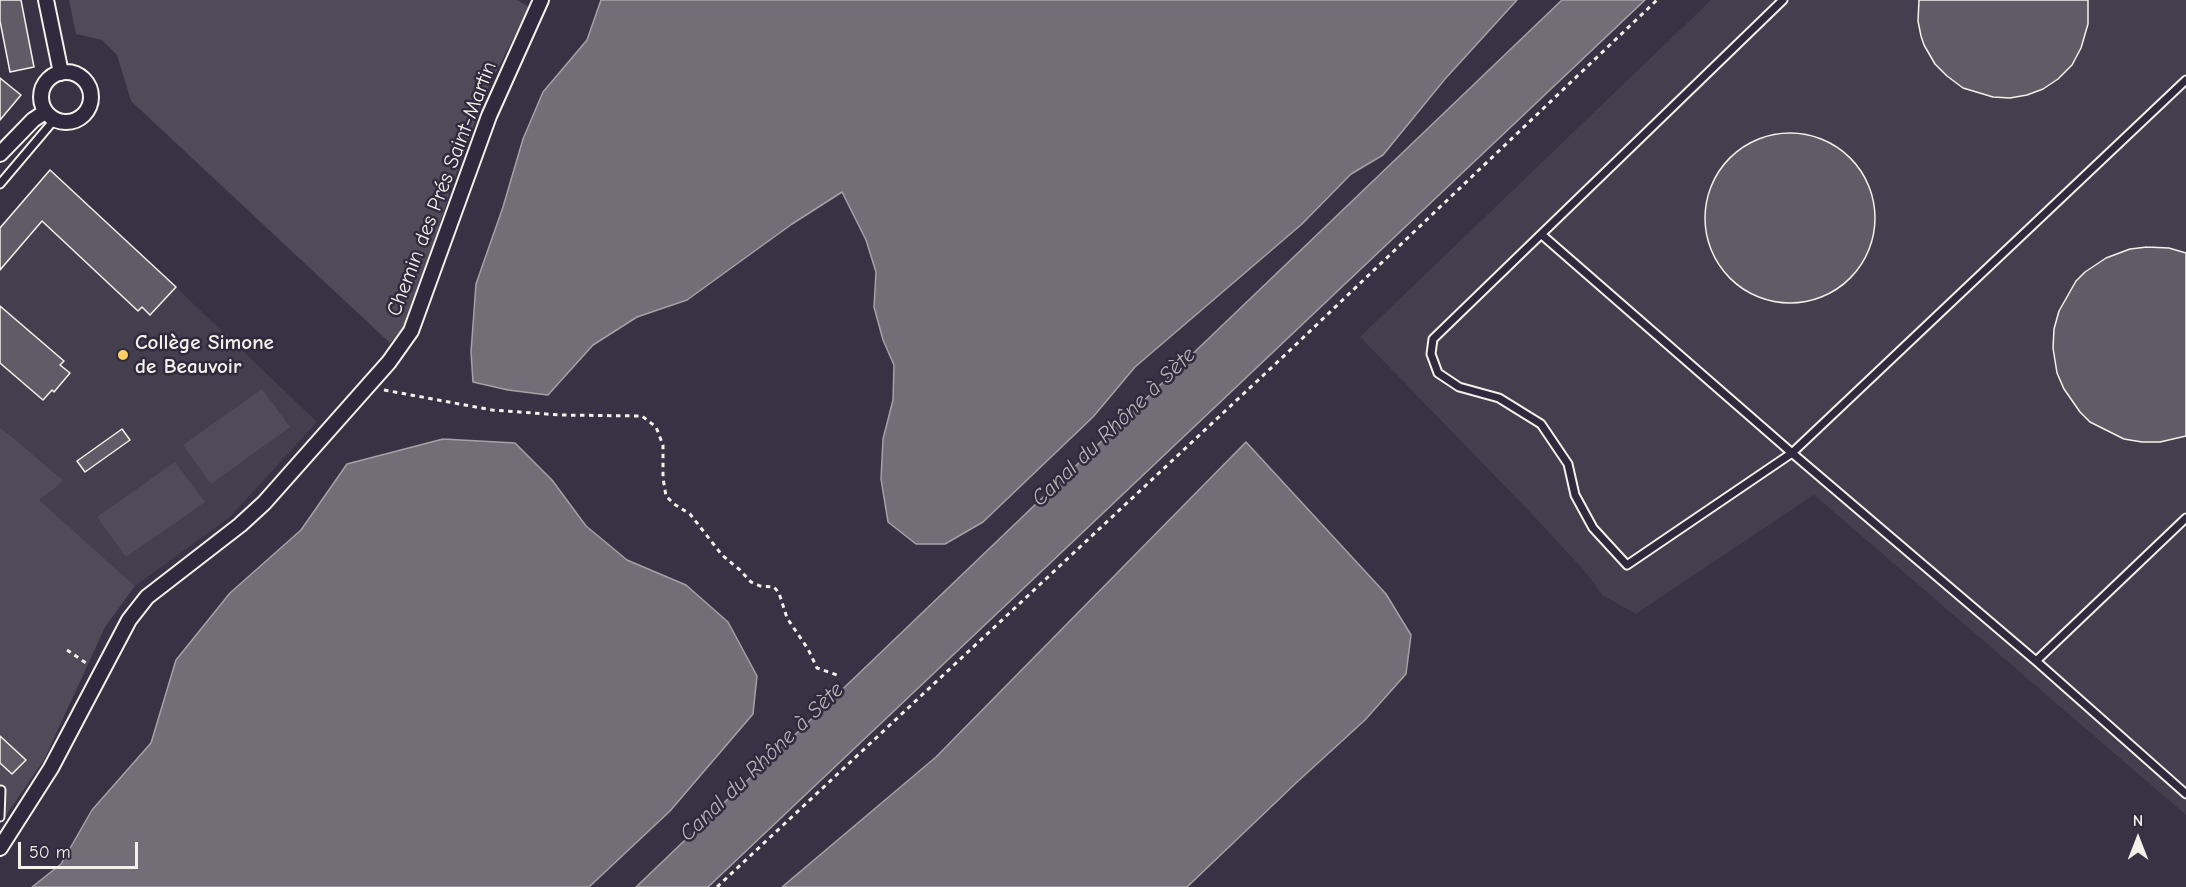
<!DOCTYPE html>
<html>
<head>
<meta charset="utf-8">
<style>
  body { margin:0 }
  #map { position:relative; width:2186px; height:887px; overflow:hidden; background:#373244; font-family:"Comic Neue",sans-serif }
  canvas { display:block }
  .north { position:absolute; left:2108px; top:809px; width:60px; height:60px; -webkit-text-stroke:4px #2f2a3d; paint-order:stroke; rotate:0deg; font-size:16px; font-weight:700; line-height:24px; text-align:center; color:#f4f1e8 }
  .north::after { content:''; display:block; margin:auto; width:21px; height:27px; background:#f4f1e8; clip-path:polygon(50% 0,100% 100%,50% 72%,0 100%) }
  .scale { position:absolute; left:18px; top:842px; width:120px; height:27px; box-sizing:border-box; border:3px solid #f4f1e8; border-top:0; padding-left:8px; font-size:18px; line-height:21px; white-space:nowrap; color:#f4f1e8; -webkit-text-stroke:4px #2f2a3d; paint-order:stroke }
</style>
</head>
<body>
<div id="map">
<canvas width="2186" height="887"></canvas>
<div class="north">N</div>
<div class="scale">50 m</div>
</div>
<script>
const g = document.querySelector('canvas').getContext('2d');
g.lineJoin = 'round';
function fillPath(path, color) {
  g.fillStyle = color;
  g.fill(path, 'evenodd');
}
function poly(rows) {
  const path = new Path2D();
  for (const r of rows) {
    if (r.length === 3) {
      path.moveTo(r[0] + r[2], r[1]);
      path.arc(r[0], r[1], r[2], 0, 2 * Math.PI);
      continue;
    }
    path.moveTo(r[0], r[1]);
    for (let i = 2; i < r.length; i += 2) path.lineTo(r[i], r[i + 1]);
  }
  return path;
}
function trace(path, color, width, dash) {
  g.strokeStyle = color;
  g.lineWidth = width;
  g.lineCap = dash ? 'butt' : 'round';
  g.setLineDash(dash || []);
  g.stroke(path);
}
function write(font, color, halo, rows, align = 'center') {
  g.font = font + ' "Comic Neue",sans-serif';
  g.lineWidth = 5;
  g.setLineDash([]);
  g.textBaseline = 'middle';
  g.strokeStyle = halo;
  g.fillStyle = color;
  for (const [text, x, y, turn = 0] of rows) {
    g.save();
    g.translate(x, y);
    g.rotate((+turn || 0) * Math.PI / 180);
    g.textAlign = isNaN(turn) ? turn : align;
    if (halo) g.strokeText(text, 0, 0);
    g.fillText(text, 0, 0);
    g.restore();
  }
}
const built = poly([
  [1711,0,2186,0,2186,815,1814,495,1636,614,1602,595,1588,575,1529,511,1360,337],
  [50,170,176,287,317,422,230,517,135,586,38,500,64,481,0,427,0,228]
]);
const green = poly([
  [69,0,517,0,529,7,485,94,449,194,409,322,390,343,131,101,117,55,102,40,76,34],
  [262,389,290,427,211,484,183,445],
  [0,427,64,481,39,500,135,586,105,627,44,760,0,824],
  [175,462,205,502,126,557,97,517]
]);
const water = poly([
  [601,0,1517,0,1445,79,1383,155,1351,174,1302,224,1135,367,1093,417,983,522,945,544,916,544,888,522,881,479,883,439,893,400,894,365,883,340,874,307,876,272,866,240,842,192,792,224,687,300,637,317,593,345,548,395,508,390,473,382,471,352,476,284,503,207,523,139,543,92,587,40,601,0],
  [1562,0,1645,0,708,887,636,887,1562,0],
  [443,439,515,443,552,480,586,526,627,560,686,585,728,622,757,676,753,714,670,811,589,887,32,887,61,864,92,810,151,743,176,660,230,593,301,530,347,464,443,439],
  [1246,442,1386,594,1411,635,1406,674,1365,720,1296,783,1187,887,782,887,936,757,1246,442]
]);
const building = poly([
  [0,0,21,0,34,67,10,72,0,21,0,0],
  [1919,0,2088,0,2088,24,2081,48,2072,65,2058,79,2043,89,2027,95,2010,98,1993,97,1963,88,1947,76,1935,64,1924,45,1921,36,1918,21,1919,0],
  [0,78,21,95,0,120,0,78],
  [1790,218,85],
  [50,170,176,287,150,315,142,307,138,311,42,221,0,270,0,228,50,170],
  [2147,247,2169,248,2186,253,2186,436,2160,442,2142,442,2124,439,2090,422,2080,412,2064,389,2057,373,2053,348,2054,329,2059,311,2076,281,2085,272,2106,258,2130,249,2147,247],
  [0,306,64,361,60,365,70,373,54,392,52,390,43,400,0,363,0,306],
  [122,429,130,440,85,472,77,461,122,429],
  [0,736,26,760,12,774,0,763,0,736]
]);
const path = poly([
  [384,390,492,410,560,415,642,416,656,427,663,445,663,478,666,496,674,504,690,514,722,555,740,570,751,582,760,586,774,587,779,593,787,618,808,649,817,668,840,676],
  [67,650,89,665],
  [717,887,1286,354,1657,0]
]);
const service = poly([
  [1783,0,1433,339,1431,354,1438,373,1459,387,1499,398,1541,424,1568,464,1575,495,1593,528,1627,565,1792,453,2186,80],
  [0,184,55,119],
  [1542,235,1792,453,2036,661,2186,794],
  [2036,661,2186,518],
  [0,817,1,790]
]);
const minor = poly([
  [46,0,61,73],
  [66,97,25],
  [0,154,33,120,45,112],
  [0,848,51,768,129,620,147,597,240,525,264,503,389,362,411,331,489,116,541,0]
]);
const markers = [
  [123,355,6,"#ffd166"]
];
const streetNames = [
  ["Chemin des Prés Saint-Martin",442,189,-69]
];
const poiNames = [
  ["Collège Simone",135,343],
  ["de Beauvoir",135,367]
];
const waterNames = [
  ["Canal du Rhône à Sète",1114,427,-44],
  ["Canal du Rhône à Sète",762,762,-44]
];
fillPath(built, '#433f4e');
fillPath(green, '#504b59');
fillPath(water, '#726e77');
trace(water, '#a6a2a4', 1.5);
fillPath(building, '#5f5c67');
trace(building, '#f4f1e8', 1.5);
trace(service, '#f4f1e8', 11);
trace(minor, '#f4f1e8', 18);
trace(path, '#f4f1e8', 3, [4.5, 4.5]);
trace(service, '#2f2a3d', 7);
trace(minor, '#2f2a3d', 14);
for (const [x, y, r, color] of markers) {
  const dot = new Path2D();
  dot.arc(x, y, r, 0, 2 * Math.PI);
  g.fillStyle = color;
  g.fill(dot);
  trace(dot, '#2f2a3d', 2);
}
write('21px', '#f4f1e8', '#2f2a3d', streetNames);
write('bold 21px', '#f4f1e8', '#2f2a3d', poiNames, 'left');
write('italic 22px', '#bab6b5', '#2f2a3d', waterNames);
</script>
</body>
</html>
